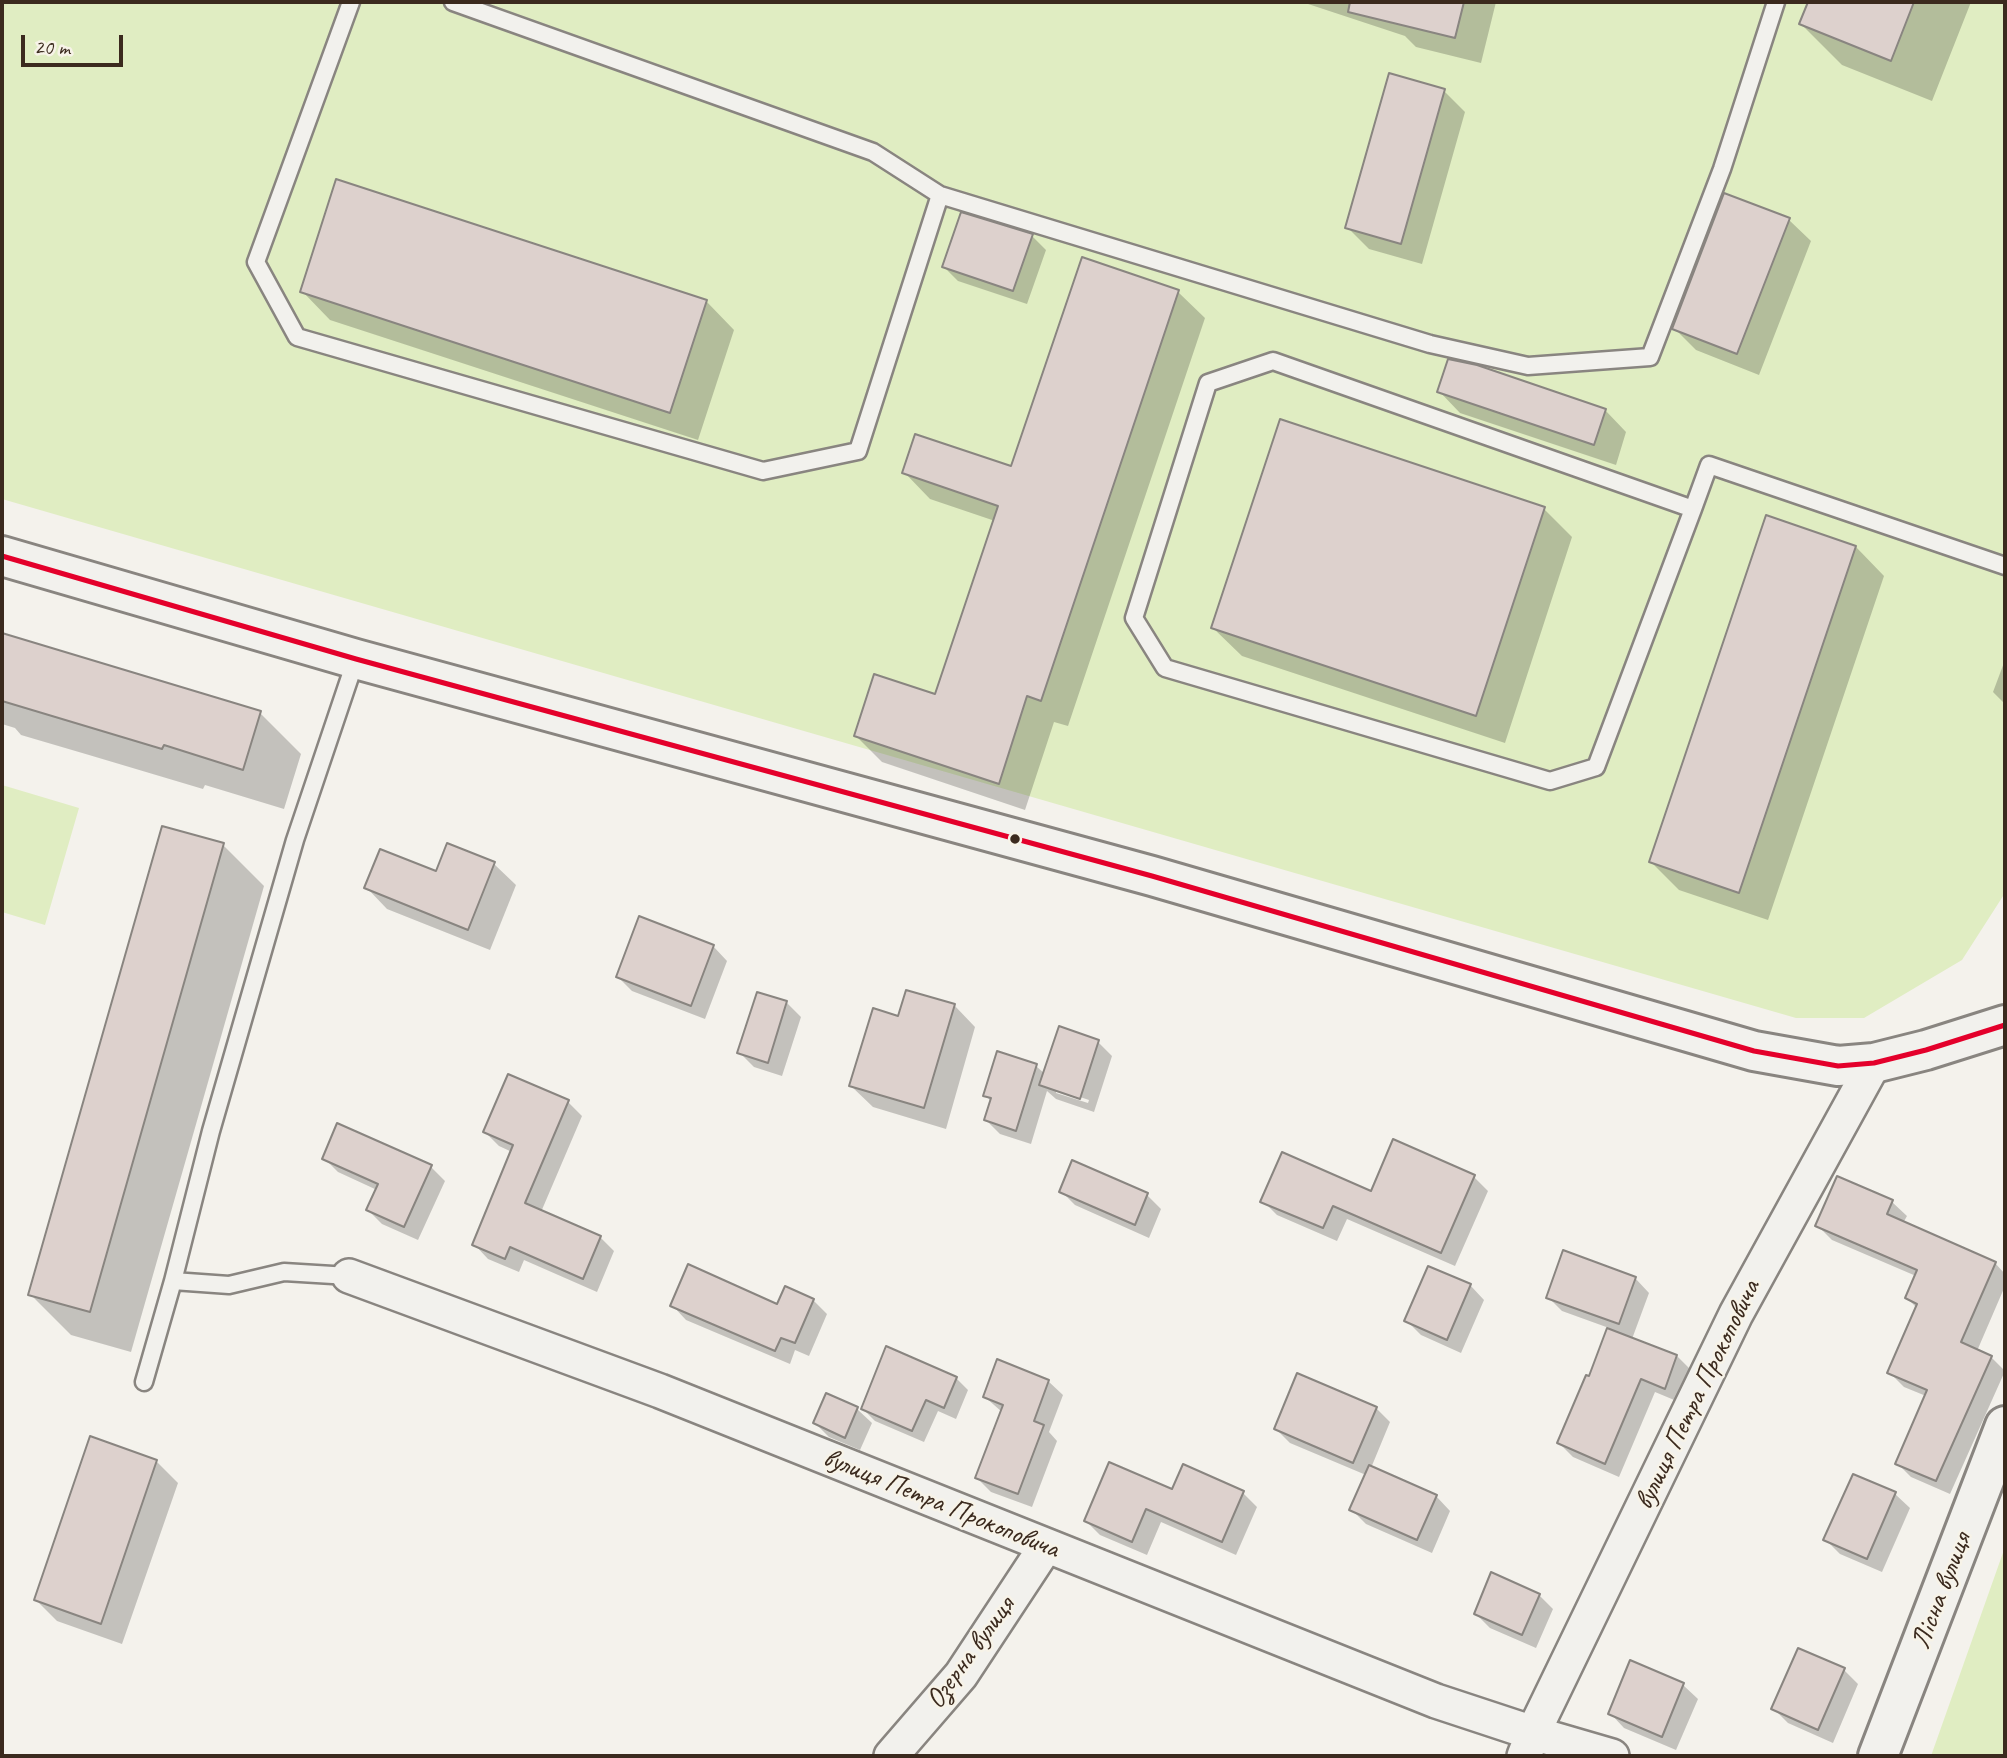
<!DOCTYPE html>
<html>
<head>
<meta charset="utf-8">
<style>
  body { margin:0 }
  #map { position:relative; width:2007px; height:1758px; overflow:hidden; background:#f4f2ec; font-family:Caveat,sans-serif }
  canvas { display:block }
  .frame { position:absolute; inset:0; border:4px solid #3b2a1e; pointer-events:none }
  .scale { position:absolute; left:21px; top:35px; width:102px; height:32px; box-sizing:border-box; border:4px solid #3b2a1e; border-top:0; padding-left:9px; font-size:21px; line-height:24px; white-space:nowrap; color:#3b2a1e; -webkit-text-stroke:5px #f7f3e8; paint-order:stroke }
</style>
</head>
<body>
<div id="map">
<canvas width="2007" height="1758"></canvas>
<div class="frame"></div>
<div class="scale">20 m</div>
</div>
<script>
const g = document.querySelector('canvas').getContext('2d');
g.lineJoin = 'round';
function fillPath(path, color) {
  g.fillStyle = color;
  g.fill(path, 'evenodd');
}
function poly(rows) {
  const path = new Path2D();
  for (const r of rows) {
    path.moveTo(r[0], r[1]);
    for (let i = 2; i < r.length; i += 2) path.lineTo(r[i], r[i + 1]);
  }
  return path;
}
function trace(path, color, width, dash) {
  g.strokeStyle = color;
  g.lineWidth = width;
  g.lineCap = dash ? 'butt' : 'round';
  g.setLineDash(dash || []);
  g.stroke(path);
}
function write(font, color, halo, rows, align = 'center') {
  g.font = font + ' Caveat,sans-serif';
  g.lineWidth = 5;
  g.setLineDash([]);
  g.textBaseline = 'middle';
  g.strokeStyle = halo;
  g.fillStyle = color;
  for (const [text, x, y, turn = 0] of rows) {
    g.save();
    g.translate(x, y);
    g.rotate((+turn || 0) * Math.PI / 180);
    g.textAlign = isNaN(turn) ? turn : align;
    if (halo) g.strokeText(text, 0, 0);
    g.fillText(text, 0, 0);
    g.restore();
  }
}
const green = poly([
  [2,2,2005,2,2005,893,1962,960,1864,1018,1796,1018,2,499],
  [2,785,79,808,45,925,2,912],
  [2005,1547,2005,1756,1931,1756]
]);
const shadow = poly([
  [1302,2,1496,2,1481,63,1416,47,1405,36],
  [1810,2,1971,2,1932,101,1842,65,1801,24],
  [1444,91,1465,112,1422,264,1369,249,1347,227],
  [1789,220,1811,241,1759,375,1696,350,1674,328],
  [1032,236,1046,250,1027,304,958,281,944,267],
  [302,291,706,301,734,330,698,440,330,320],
  [1178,292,1205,318,1068,726,1054,722,1025,810,882,762,856,736,936,696,995,521,930,499,904,472,1013,469],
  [1439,391,1605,410,1626,432,1616,465,1460,413],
  [1544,509,1572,537,1505,743,1242,656,1213,628],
  [1767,517,1856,547,1884,576,1768,920,1679,890,1651,862],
  [2,635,260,713,301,754,284,809,205,785,203,789,89,755,21,735,15,728,2,724],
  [2005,660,2005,704,1993,692],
  [223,845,264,886,131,1352,71,1335,30,1294],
  [494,864,516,885,490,950,387,909,366,887],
  [713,946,727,961,705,1019,632,991,618,977],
  [758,994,787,1003,801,1017,782,1076,754,1067,739,1052],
  [954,1005,975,1027,946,1129,873,1107,851,1086,900,1018],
  [1098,1042,1112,1056,1094,1112,1056,1099,1047,1091,1031,1144,1000,1134,986,1120,992,1102,985,1095,1036,1066,1045,1074],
  [1056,1089,1089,1100,1088,1103,1056,1093],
  [568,1102,582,1116,541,1212,600,1237,614,1251,597,1292,524,1260,519,1272,488,1259,474,1244,512,1152,499,1146,485,1132],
  [324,1158,431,1167,445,1181,418,1240,382,1224,368,1210,377,1190,338,1172],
  [1474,1177,1488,1191,1455,1266,1347,1219,1337,1241,1277,1215,1263,1201,1372,1193],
  [1838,1178,1892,1202,1907,1216,1903,1223,1995,1263,2005,1274,2005,1286,1977,1351,1991,1357,2005,1371,1950,1494,1911,1477,1897,1463,1926,1396,1904,1387,1889,1372,1917,1308,1907,1298,1916,1276,1832,1240,1818,1226],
  [1061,1191,1147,1195,1161,1209,1149,1238,1075,1205],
  [1635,1278,1649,1293,1632,1339,1677,1356,1691,1370,1679,1402,1655,1392,1619,1477,1573,1457,1559,1443,1590,1378,1609,1328,1562,1311,1548,1297],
  [1470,1285,1484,1300,1461,1353,1421,1335,1407,1321],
  [813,1300,827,1314,809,1356,795,1350,790,1364,686,1320,672,1305,778,1306],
  [956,1378,968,1390,956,1419,938,1411,924,1442,875,1421,863,1409],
  [1048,1381,1063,1395,1049,1432,1057,1441,1032,1507,991,1492,977,1478,1002,1412,985,1397],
  [1376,1408,1390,1422,1371,1468,1436,1496,1450,1511,1432,1553,1366,1524,1352,1510,1366,1475,1290,1443,1276,1429],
  [857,1409,872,1423,860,1450,829,1437,815,1423],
  [156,1461,178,1483,122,1644,57,1621,36,1600],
  [1853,1476,1895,1494,1910,1508,1882,1572,1840,1554,1826,1540],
  [1173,1492,1243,1493,1257,1507,1236,1555,1161,1522,1147,1555,1100,1535,1086,1521],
  [1539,1595,1553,1609,1536,1648,1490,1628,1476,1614],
  [1631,1663,1683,1685,1698,1699,1676,1750,1624,1728,1610,1713],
  [1844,1670,1858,1684,1833,1743,1788,1723,1774,1709]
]);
const building = poly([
  [1350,2,1464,2,1455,38,1348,12,1350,2],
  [1808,2,1914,2,1891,61,1799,24,1808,2],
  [1389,73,1445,89,1401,244,1345,228,1389,73],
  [336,179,707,300,670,413,300,292,336,179],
  [1724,193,1790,218,1737,354,1672,329,1724,193],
  [961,212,1033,234,1013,291,942,267,961,212],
  [1082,257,1179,290,1041,701,1027,696,999,784,854,736,874,674,935,694,998,506,902,473,915,434,1011,466,1082,257],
  [1448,359,1477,365,1606,409,1594,445,1437,392,1448,359],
  [1280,419,1545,507,1476,716,1211,628,1280,419],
  [1766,515,1856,546,1739,893,1649,862,1766,515],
  [2,633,261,711,243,770,164,745,162,749,2,701,2,633],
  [162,826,224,843,90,1312,28,1295,162,826],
  [447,843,495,862,468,930,364,888,380,849,436,871,447,843],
  [639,916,714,945,691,1006,616,977,639,916],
  [906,990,955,1004,924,1108,849,1086,873,1008,898,1016,906,990],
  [757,992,787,1001,768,1063,737,1053,757,992],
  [1059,1026,1099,1040,1080,1099,1039,1085,1059,1026],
  [997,1051,1037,1064,1016,1131,984,1120,991,1098,983,1096,997,1051],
  [508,1074,569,1100,525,1203,601,1236,583,1279,510,1247,505,1259,472,1245,513,1145,483,1132,508,1074],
  [337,1123,432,1165,404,1227,366,1210,378,1184,322,1159,337,1123],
  [1393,1139,1475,1175,1441,1253,1333,1206,1323,1228,1260,1202,1282,1152,1371,1191,1393,1139],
  [1072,1160,1148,1193,1135,1225,1059,1192,1072,1160],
  [1837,1176,1893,1200,1887,1214,1996,1262,1961,1342,1992,1356,1936,1481,1895,1464,1927,1390,1887,1373,1917,1304,1905,1298,1917,1270,1815,1226,1837,1176],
  [1563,1250,1636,1277,1619,1324,1546,1298,1563,1250],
  [688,1264,777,1304,785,1286,814,1299,795,1343,781,1338,775,1351,670,1306,688,1264],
  [1428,1266,1471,1284,1447,1340,1404,1321,1428,1266],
  [1607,1328,1677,1355,1665,1389,1641,1379,1605,1464,1557,1443,1586,1375,1589,1376,1607,1328],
  [886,1346,957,1377,944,1408,926,1400,912,1431,861,1409,886,1346],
  [997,1359,1049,1380,1034,1421,1044,1425,1018,1494,975,1478,1003,1405,983,1397,997,1359],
  [1297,1373,1377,1407,1353,1463,1274,1429,1297,1373],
  [826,1393,858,1407,845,1438,813,1423,826,1393],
  [90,1436,157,1460,101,1624,34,1600,90,1436],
  [1109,1462,1172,1489,1183,1464,1244,1491,1222,1542,1146,1509,1132,1542,1084,1521,1109,1462],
  [1369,1465,1437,1495,1417,1540,1349,1510,1369,1465],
  [1853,1474,1896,1492,1867,1559,1823,1540,1853,1474],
  [1491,1572,1540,1594,1522,1635,1474,1614,1491,1572],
  [1798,1648,1845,1668,1818,1730,1771,1709,1798,1648],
  [1630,1660,1684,1683,1662,1737,1608,1714,1630,1660]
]);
const service = poly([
  [351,2,256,262,297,337,763,471,858,451,940,195,1430,344,1528,366,1650,357,1722,169,1776,2],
  [453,2,873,152,940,195],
  [1693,509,1273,361,1208,383,1134,618,1165,668,1550,781,1596,767,1693,509,1709,465,2005,566],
  [173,1281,229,1285,284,1272,349,1276],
  [144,1382,173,1281,211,1131,295,840,356,659]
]);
const minor = poly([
  [349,1276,660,1391,1436,1701,1533,1733,1612,1756],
  [891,1756,961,1675,1046,1546],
  [1524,1756,1533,1733,1736,1314,1874,1063]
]);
const tertiary = poly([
  [1878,1756,2005,1426]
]);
const secondary = poly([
  [2,556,356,659,1152,876,1754,1051,1838,1066,1874,1063,1926,1050,2005,1025]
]);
const bus1 = poly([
  [2,556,356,659,1152,876,1754,1051,1838,1066,1874,1063,1926,1050,2005,1025]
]);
const markers = [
  [1015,839,6,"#3b2a1e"]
];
const streetNames = [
  ["вулиця Петра Прокоповича",1698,1395,-64],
  ["вулиця Петра Прокоповича",941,1504,22],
  ["Лісна вулиця",1942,1591,-69],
  ["Озерна вулиця",971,1653,-54]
];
fillPath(green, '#e0edc2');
fillPath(shadow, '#0003');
fillPath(building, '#ddd1cd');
trace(building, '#898580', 2);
trace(service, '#898580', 21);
trace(minor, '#898580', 38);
trace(tertiary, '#898580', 44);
trace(secondary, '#898580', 44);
trace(service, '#f2f1ed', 16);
trace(minor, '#f2f1ed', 33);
trace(tertiary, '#f2f1ed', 38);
trace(secondary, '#f2f1ed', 38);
trace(bus1, '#e4002b', 5);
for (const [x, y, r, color] of markers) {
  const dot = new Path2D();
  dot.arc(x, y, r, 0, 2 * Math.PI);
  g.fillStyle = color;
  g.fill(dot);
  trace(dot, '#f7f3e8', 2.5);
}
write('28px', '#3b2a1e', '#f7f3e8', streetNames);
</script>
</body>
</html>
